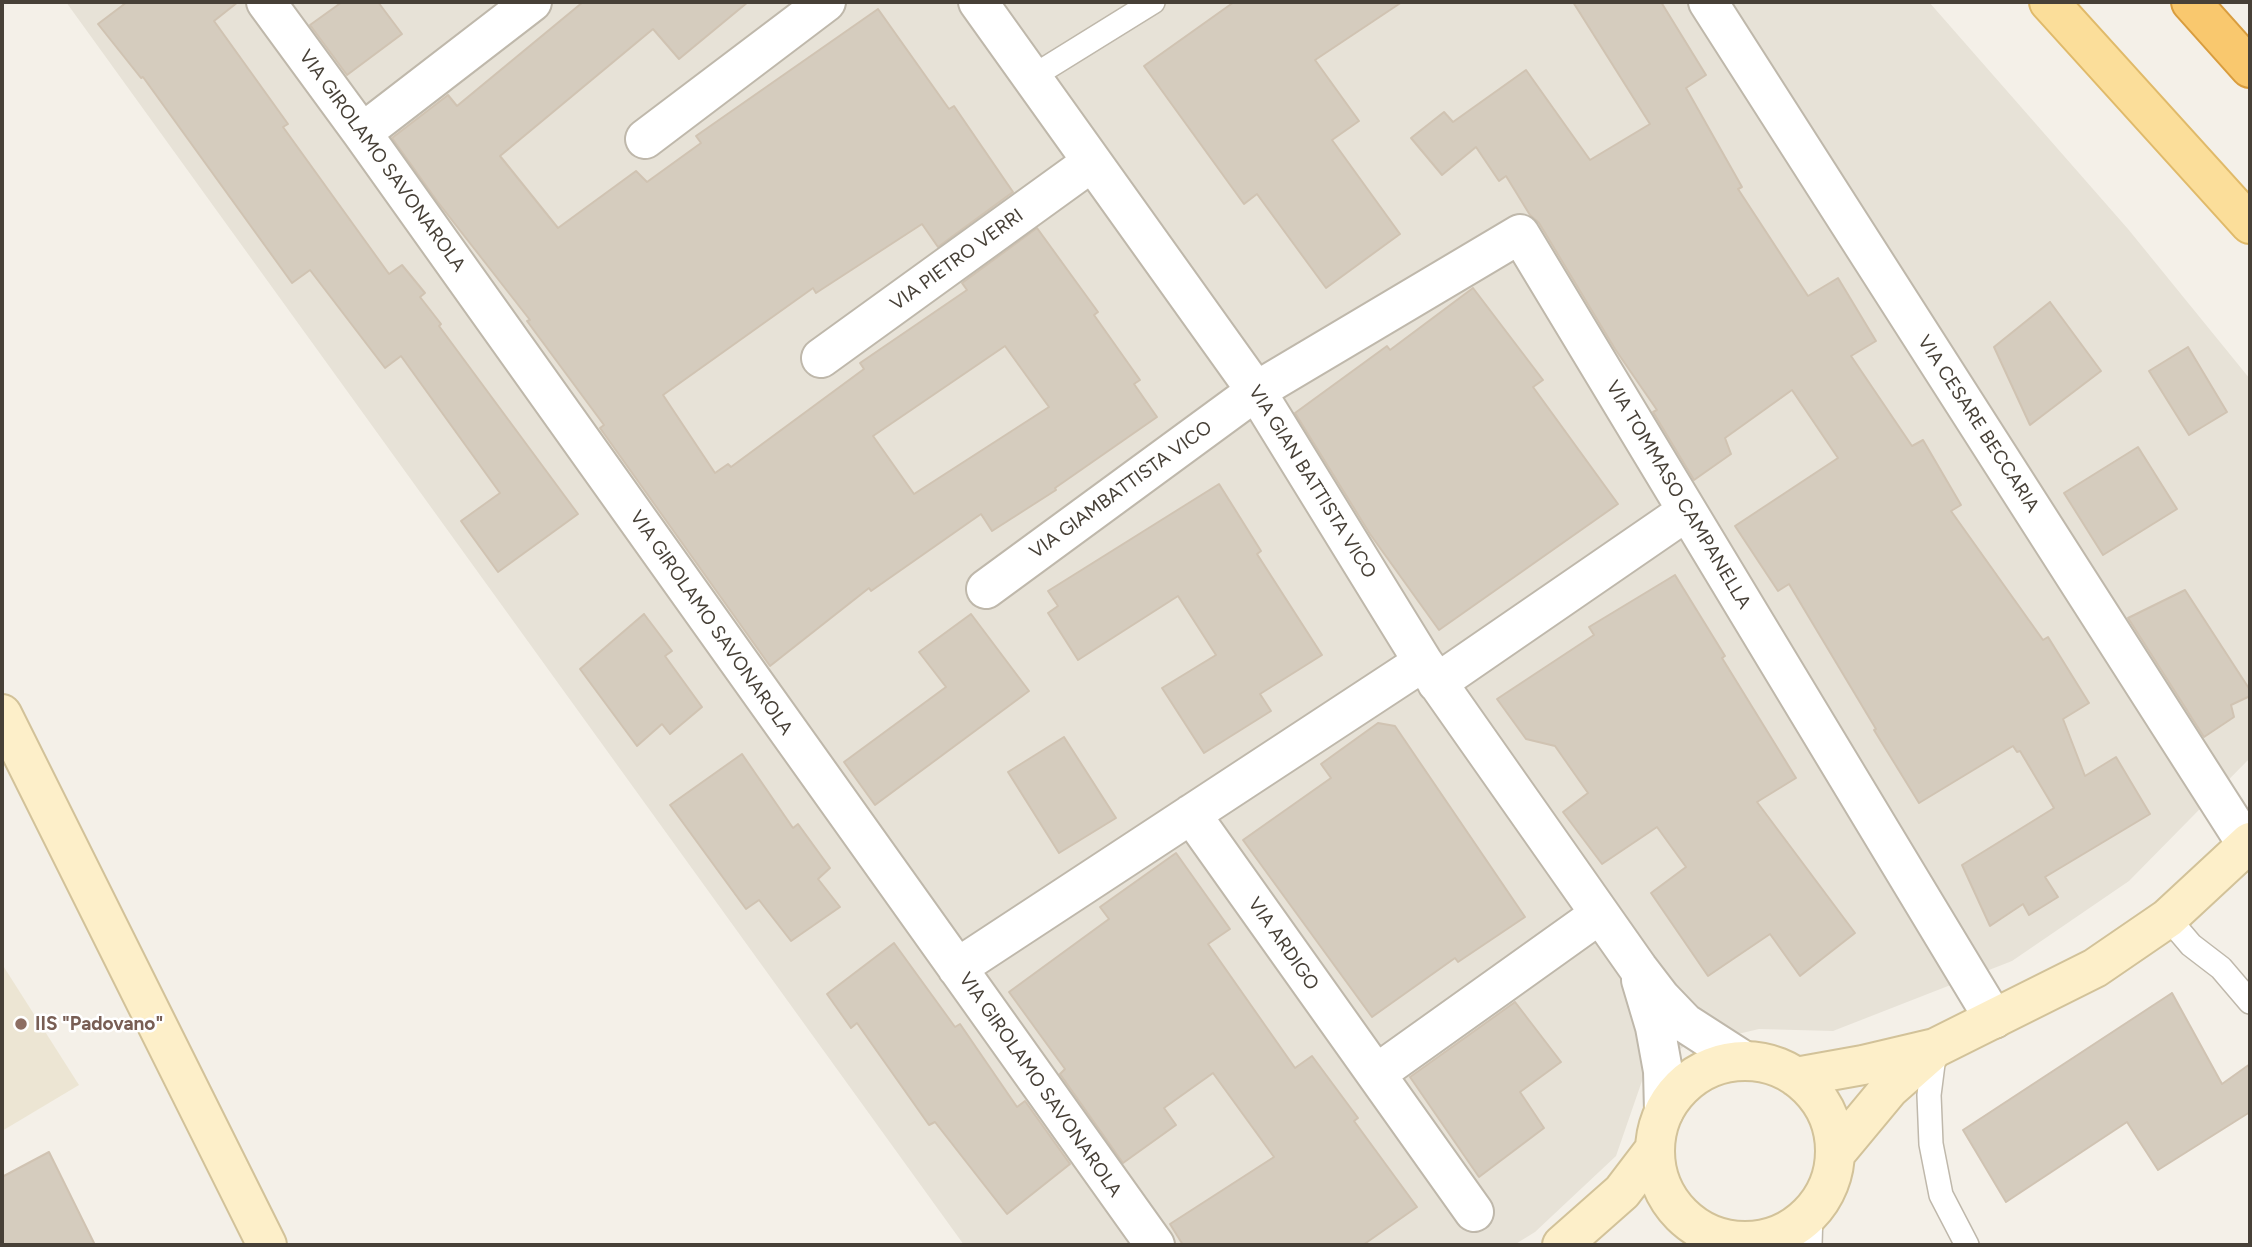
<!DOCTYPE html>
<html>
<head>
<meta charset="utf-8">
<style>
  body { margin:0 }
  #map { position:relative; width:2252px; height:1247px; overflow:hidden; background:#f4f0e8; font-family:Figtree,sans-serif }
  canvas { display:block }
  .frame { position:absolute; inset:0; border:4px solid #474037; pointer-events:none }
</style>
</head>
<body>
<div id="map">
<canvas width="2252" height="1247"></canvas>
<div class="frame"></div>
</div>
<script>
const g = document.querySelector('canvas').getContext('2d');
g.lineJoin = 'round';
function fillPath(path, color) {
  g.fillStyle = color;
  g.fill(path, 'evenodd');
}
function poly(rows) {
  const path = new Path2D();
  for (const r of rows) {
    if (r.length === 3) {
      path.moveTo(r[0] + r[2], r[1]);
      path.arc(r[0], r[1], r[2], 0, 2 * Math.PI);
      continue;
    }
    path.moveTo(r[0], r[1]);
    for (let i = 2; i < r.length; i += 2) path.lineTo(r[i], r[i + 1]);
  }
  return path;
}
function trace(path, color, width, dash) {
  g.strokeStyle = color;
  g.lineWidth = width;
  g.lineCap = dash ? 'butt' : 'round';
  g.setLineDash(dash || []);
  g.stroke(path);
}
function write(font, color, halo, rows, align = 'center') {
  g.font = font + ' Figtree,sans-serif';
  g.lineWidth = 5;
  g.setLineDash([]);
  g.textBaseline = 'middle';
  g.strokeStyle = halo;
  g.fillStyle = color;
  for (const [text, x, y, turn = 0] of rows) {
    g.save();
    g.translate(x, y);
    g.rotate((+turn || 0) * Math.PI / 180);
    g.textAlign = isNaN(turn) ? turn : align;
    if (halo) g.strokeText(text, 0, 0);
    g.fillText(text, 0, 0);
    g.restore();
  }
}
const residential = poly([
  [66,2,1929,2,2128,229,2250,379,2250,758,2129,881,2012,961,1833,1031,1759,1029,1683,1047,1643,1078,1616,1156,1535,1232,1514,1245,964,1245]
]);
const education = poly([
  [2,964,79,1085,2,1131]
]);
const building = poly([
  [127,2,238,2,214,21,288,124,283,127,389,274,402,265,425,293,420,297,441,324,439,326,578,514,498,572,461,521,500,493,401,356,385,368,310,270,292,283,143,77,141,78,98,24,127,2],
  [342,2,378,2,402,34,347,75,310,25,342,2],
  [583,2,748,2,679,59,653,29,500,156,558,228,636,171,647,182,701,143,696,136,878,9,949,109,954,106,1013,192,938,247,922,224,816,293,813,288,663,395,715,473,728,464,731,467,864,369,860,363,967,290,962,283,1037,228,1098,312,1094,315,1140,380,1134,384,1157,417,1055,488,1056,490,992,531,981,514,871,591,869,588,770,666,600,428,604,425,527,321,530,320,437,201,392,138,448,95,457,106,583,2],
  [1005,346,1049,407,914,494,873,436,1005,346],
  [1234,2,1402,2,1315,60,1359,121,1332,140,1400,234,1326,288,1257,194,1244,204,1144,66,1234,2],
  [1573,2,1661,2,1706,75,1686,88,1742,187,1738,189,1808,296,1838,278,1876,341,1851,356,1912,446,1923,440,1961,505,1951,511,2043,640,2048,637,2089,703,2063,719,2085,776,2116,757,2150,814,2045,877,2058,897,2029,915,2023,904,1990,926,1962,865,2054,808,2020,751,2017,752,2013,746,1919,803,1874,730,1876,729,1789,584,1778,591,1735,526,1838,458,1792,390,1725,438,1731,454,1694,480,1653,412,1657,410,1615,349,1539,223,1530,215,1506,176,1499,181,1476,147,1442,175,1411,138,1444,112,1453,122,1526,70,1590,160,1650,124,1573,2],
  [1473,288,1543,380,1533,387,1618,504,1439,630,1370,534,1295,413,1387,346,1390,350,1473,288],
  [2050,302,2101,371,2030,425,1994,347,2050,302],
  [2188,347,2227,412,2189,435,2149,371,2188,347],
  [2138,447,2177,509,2103,555,2064,493,2138,447],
  [1219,484,1261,551,1257,554,1322,655,1260,694,1271,711,1204,753,1162,688,1216,655,1178,596,1078,660,1048,613,1058,606,1048,591,1219,484],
  [1675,575,1725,656,1722,658,1796,778,1757,802,1855,933,1800,976,1770,934,1708,976,1651,893,1686,867,1657,827,1602,864,1563,812,1588,793,1555,746,1526,739,1497,699,1594,635,1589,627,1675,575],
  [2185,590,2250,690,2250,696,2231,705,2234,717,2204,737,2128,618,2185,590],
  [644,614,672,651,665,656,702,707,670,734,662,724,637,746,580,669,644,614],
  [971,614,1029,691,875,805,844,762,946,687,919,652,971,614],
  [1378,723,1395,726,1525,917,1458,962,1455,958,1372,1017,1243,840,1331,778,1321,764,1378,723],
  [1064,737,1116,818,1059,853,1008,772,1064,737],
  [742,754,793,828,798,824,830,868,818,879,840,907,791,941,759,900,746,909,670,805,742,754],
  [1176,853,1230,929,1208,944,1295,1068,1312,1056,1358,1118,1354,1121,1417,1207,1363,1245,1183,1245,1170,1224,1274,1157,1213,1073,1164,1108,1176,1125,1123,1163,1060,1074,1065,1069,1009,992,1109,919,1100,907,1176,853],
  [894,943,955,1027,960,1024,1017,1107,1025,1101,1070,1164,1007,1214,935,1122,929,1125,857,1023,851,1028,827,994,894,943],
  [2172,993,2222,1084,2250,1064,2250,1112,2158,1170,2127,1122,2006,1202,1963,1130,2172,993],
  [1515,1002,1561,1062,1520,1092,1544,1128,1479,1177,1410,1077,1515,1002],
  [49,1152,95,1245,2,1245,2,1177,49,1152]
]);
const lane = poly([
  [1032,77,1153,2],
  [2168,918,2191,945,2221,968,2250,1002],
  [1935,1048,1929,1095,1931,1144,1941,1195,1967,1245],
  [1810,1245,1811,1212]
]);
const street = poly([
  [266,2,362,133,1155,1245],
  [978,2,1256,391,1423,662,1638,968,1661,998,1685,1023,1744,1061],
  [1708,2,2247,845],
  [362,133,532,2],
  [645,139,826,2],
  [821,358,1092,162],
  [986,589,1256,391,1520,234,1994,1019],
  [1437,683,1687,511],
  [1191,814,1474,1212],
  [957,968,1423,662],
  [1641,980,1655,1027,1663,1071,1664,1111],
  [1376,1074,1600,914]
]);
const secondary = poly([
  [2,714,267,1245],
  [1745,1151,90],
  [1796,1077,1863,1065,1935,1048,2095,968,2168,918,2250,842],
  [1835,1154,1889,1089,1932,1051],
  [1562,1245,1622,1192,1654,1150]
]);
const primary = poly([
  [2049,2,2250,224]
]);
const highway = poly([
  [2191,2,2250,68]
]);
const markers = [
  [21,1024,7,"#8d6e63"]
];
const streetNames = [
  ["VIA GIROLAMO SAVONAROLA",382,161,54],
  ["VIA PIETRO VERRI",957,260,-36],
  ["VIA CESARE BECCARIA",1978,424,57],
  ["VIA GIAN BATTISTA VICO",1312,482,58],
  ["VIA GIAMBATTISTA VICO",1121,490,-36],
  ["VIA TOMMASO CAMPANELLA",1678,495,59],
  ["VIA GIROLAMO SAVONAROLA",711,623,55],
  ["VIA ARDIGO",1283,944,55],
  ["VIA GIROLAMO SAVONAROLA",1040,1085,55]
];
const educationNames = [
  ["IIS \"Padovano\"",35,1024]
];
fillPath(residential, '#e7e2d7');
fillPath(education, '#ece5d3');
fillPath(building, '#d5ccbe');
trace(building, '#d0c3b2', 2);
trace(lane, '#bfb8ab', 26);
trace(street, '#bfb8ab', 42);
trace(secondary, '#d2c299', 42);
trace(primary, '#e0ba6a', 42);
trace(highway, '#d99d3e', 42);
trace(lane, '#fff', 23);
trace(street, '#fff', 38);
trace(secondary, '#fdefc9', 38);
trace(primary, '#fbde9a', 38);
trace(highway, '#f9c86e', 38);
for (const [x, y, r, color] of markers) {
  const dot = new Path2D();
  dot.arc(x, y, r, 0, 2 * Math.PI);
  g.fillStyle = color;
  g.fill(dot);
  trace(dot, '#fff', 2.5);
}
write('19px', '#474037', '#fff', streetNames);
write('bold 19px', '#785e54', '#fff', educationNames, 'left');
</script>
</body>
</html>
